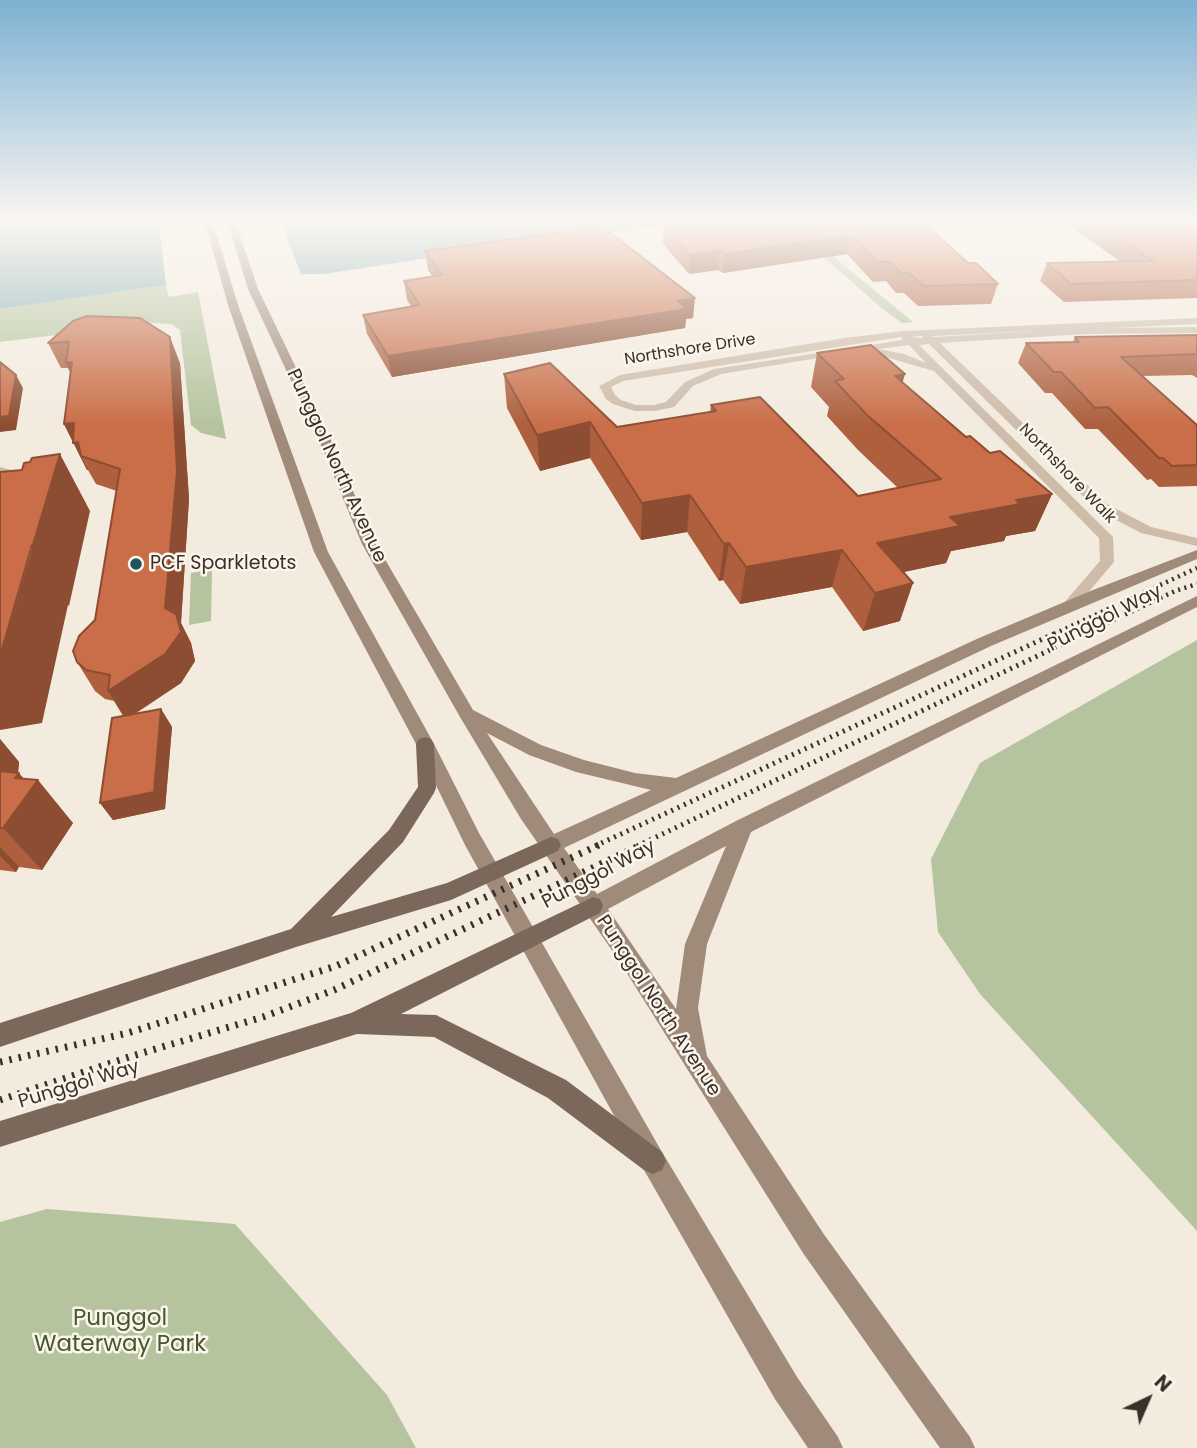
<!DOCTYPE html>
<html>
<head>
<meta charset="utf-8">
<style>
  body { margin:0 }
  #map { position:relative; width:1197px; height:1448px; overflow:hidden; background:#f4ebdf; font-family:Poppins,sans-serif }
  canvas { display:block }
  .north { position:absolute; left:1113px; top:1364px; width:70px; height:70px; -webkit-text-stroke:5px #fbf5ec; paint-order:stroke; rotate:44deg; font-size:19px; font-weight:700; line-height:28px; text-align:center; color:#3a302a }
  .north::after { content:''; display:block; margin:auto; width:24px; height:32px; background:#3a302a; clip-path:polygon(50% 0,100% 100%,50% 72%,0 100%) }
</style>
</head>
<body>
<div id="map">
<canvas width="1197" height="1448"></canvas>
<div class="north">N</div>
</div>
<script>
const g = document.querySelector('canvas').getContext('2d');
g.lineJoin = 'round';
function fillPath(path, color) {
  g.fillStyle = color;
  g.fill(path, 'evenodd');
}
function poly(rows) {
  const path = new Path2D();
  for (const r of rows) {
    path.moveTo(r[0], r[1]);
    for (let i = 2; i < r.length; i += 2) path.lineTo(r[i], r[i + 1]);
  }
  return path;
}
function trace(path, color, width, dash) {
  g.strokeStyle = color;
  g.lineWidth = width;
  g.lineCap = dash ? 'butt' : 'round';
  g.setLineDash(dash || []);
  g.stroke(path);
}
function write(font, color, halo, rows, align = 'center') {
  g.font = font + ' Poppins,sans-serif';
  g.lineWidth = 5;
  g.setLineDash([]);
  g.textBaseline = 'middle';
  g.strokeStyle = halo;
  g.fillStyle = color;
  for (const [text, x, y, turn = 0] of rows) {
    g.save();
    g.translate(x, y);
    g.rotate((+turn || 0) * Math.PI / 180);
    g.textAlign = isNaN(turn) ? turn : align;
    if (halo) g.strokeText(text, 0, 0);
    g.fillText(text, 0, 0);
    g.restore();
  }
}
const green = poly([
  [784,223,851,223,816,242,913,322,902,323,884,310],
  [166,285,169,297,198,292,226,439,201,433,191,425,180,330,171,324,153,323,0,342,0,309],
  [212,569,211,621,189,625,191,573],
  [1197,640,1197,1231,980,994,938,932,931,859,980,763],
  [47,1209,235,1224,387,1395,416,1448,0,1448,0,1222]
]);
const water = poly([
  [0,223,159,223,166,285,0,309],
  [281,223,689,223,572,236,324,274,301,274]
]);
const street = poly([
  [1197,318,1197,324,1111,328,1197,327,1197,333,1086,334,940,343,1107,504,1151,527,1197,538,1197,546,1141,533,1097,510,929,344,919,345,1113,537,1114,562,1075,608,1070,610,1062,605,1100,561,1099,538,934,371,875,354,874,352,878,349,854,352,721,374,693,386,674,407,654,411,635,411,613,404,606,399,599,386,620,375,844,338,903,331,1197,318],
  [1037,331,934,337,932,336,1037,331],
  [922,336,923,338,911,337,922,336],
  [901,337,903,340,714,369,685,382,666,402,654,405,636,405,621,400,615,395,611,387,623,381,901,337],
  [909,345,926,363,904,354,879,349,909,345],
  [0,467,27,474,32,485,26,496,0,511,0,501,20,485,17,480,0,475,0,467]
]);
const secondary = poly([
  [205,223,213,223,238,305,328,552,434,744,479,833,662,1152,797,1377,838,1437,843,1448,808,1448,775,1399,644,1170,465,845,416,744,314,552,228,305,205,223],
  [228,223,236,223,258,289,330,438,376,544,473,710,541,745,584,760,635,773,676,778,979,638,1093,590,1197,550,1197,559,991,646,564,848,597,894,736,821,1197,596,1197,607,751,832,707,944,698,1008,707,1056,823,1233,970,1437,975,1448,940,1448,803,1253,618,959,521,819,460,717,362,544,318,438,248,289,228,223],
  [487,733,529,755,576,772,651,790,554,834,487,733],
  [726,846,685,944,676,1009,608,909,726,846]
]);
const primary = poly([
  [425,737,431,739,434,744,436,788,434,793,403,842,331,917,447,883,551,837,558,839,561,845,558,851,451,900,296,947,0,1047,0,1023,291,929,389,830,418,787,416,744,419,739,425,737],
  [593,897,600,899,603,906,600,913,401,1014,436,1015,566,1080,662,1152,666,1161,662,1170,653,1174,644,1170,548,1098,434,1037,357,1034,0,1147,0,1121,351,1013,593,897]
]);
const railFar2 = poly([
  [1054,634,1197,568],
  [1084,634,1175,591,1197,584]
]);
const railFar1 = poly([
  [595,846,1058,632],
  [637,846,1088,632]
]);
const rail = poly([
  [0,1062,128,1033,336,966,599,845],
  [0,1100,132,1056,263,1017,334,990,641,845]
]);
const wall = poly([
  [825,223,924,223,968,263,998,284,991,304,918,306,904,293,896,293,886,281,873,282,847,254,723,273,718,270,689,274,663,244,664,225,824,225],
  [1066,223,1197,223,1197,298,1064,302,1040,281,1047,263,1121,262],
  [425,251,693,318,686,319,685,328,392,377,367,334,363,315,411,306,407,300,404,281,432,276,428,270],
  [73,321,180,363,189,499,181,623,191,643,195,661,181,683,135,714,161,709,172,727,165,809,113,820,100,803,123,716,114,701,105,699,95,691,77,662,95,620,117,491,96,484,88,470,87,470,64,424,70,372,68,368,61,368,48,343],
  [1197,335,1197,378,1192,375,1142,376,1197,425,1197,486,1159,487,1151,479,1147,480,1098,429,1085,429,1052,393,1045,393,1018,363,1026,343,1073,342,1075,337],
  [817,353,902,382,966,437,1052,494,1035,531,1006,536,1004,541,951,551,946,563,904,572,900,621,863,631,832,587,740,604,723,580,719,581,687,532,641,540,590,458,540,471,507,408,504,374,617,427,710,412,711,405,858,496,898,488,858,450,827,416,829,407,811,387],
  [0,739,19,762,18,773,73,823,42,870,19,867,16,872,0,870]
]);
const shadedWall = poly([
  [851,235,847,254,723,273,725,254],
  [720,250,718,270,689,274,690,255],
  [695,298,693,318,686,319,685,328,392,377,388,356],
  [170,337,180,363,189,499,181,623,191,643,195,661,181,683,126,719,108,691,165,608],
  [72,362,78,389,66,363],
  [905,374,895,409,895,376],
  [16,375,23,388,16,430,0,432,0,417],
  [590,422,590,458,540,471,537,435],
  [74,423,81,456,88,470,87,470,64,424],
  [60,454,90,511,69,606,68,605,42,723,0,730,0,656],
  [1052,494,1035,531,1006,536,1004,541,951,551,946,563,866,580,877,543,950,517,1016,500],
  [690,495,687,532,641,540,642,503],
  [729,543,723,580,719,581,724,544],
  [842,550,832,587,740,604,746,567],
  [913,583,900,621,863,631,875,593],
  [161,709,172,727,165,809,113,820,100,803],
  [0,739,19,762,18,774,19,773,32,789,38,780,73,823,42,870,3,828,0,792],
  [0,847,19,867,16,872,0,856]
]);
const building = poly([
  [684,223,813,223,843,227,839,223,924,223,968,263,976,263,998,284,924,286,909,273,901,273,891,262,877,262,851,235,725,254,720,250,690,255,664,225,684,223],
  [1097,223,1197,223,1197,280,1071,284,1047,263,1153,261,1097,223],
  [594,228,598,232,608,231,695,298,678,301,687,309,388,356,363,315,420,305,404,281,442,275,425,251,594,228],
  [87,316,140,318,170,337,177,471,165,608,176,614,181,632,165,654,108,691,110,675,86,670,77,662,73,651,79,636,95,620,120,469,81,456,78,442,73,443,74,423,64,424,72,362,66,363,69,342,48,343,73,321,87,316],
  [1197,335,1197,354,1121,357,1197,425,1197,465,1172,466,1163,458,1159,458,1108,407,1095,408,1061,372,1054,372,1026,343,1079,342,1075,337,1197,335],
  [871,345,905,374,895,376,966,437,970,436,990,453,1000,451,1052,494,1016,500,1020,504,950,517,960,526,877,543,913,583,875,593,842,550,746,567,729,543,724,544,690,495,642,503,590,422,537,435,504,374,550,363,617,427,716,411,711,405,760,397,858,496,941,479,867,415,835,381,844,379,817,353,871,345],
  [0,362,16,375,9,416,0,417,0,362],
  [60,454,32,548,32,545,0,656,0,472,22,470,24,463,30,462,32,458,60,454],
  [161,709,154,792,100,803,112,718,161,709],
  [0,771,19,773,15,778,38,780,3,828,0,828,0,771]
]);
const markers = [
  [136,564,7,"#1e555d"]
];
const farStreetnames = [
  ["Northshore Drive",690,350,-9],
  ["Northshore Walk",1067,474,46]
];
const streetNames = [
  ["Punggol North Avenue",336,466,65],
  ["Punggol Way",1105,619,-27],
  ["Punggol Way",599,875,-28],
  ["Punggol North Avenue",658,1006,57],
  ["Punggol Way",79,1085,-17]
];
const poiNames = [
  ["PCF Sparkletots",150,564]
];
const nearParknames = [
  ["Punggol",120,1319],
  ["Waterway Park",120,1345]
];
fillPath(green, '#b5c49e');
fillPath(water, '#7dadb2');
fillPath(street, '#cdbcaa');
fillPath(secondary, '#a08b7b');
fillPath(primary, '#7c685b');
trace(railFar2, '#3a302a', 4.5, [2, 4.5]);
trace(railFar1, '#3a302a', 5, [2, 5]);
trace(rail, '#3a302a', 7, [2.5, 7]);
fillPath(wall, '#ad5f3e');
fillPath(shadedWall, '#8d4d32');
fillPath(building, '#c96e48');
trace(building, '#8d4d32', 2);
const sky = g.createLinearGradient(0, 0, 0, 426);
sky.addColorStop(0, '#7db1d2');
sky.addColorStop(0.52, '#faf6f1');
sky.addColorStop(1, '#faf6f100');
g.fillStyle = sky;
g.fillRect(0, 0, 1197, 426);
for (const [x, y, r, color] of markers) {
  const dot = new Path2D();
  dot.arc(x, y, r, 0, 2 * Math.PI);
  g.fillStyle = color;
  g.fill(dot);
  trace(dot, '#fbf5ec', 2.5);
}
write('16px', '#3a302a', '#fbf5ec', farStreetnames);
write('19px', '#3a302a', '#fbf5ec', streetNames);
write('19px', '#3a302a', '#fbf5ec', poiNames, 'left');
write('23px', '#46592d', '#fbf5ec', nearParknames);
</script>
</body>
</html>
